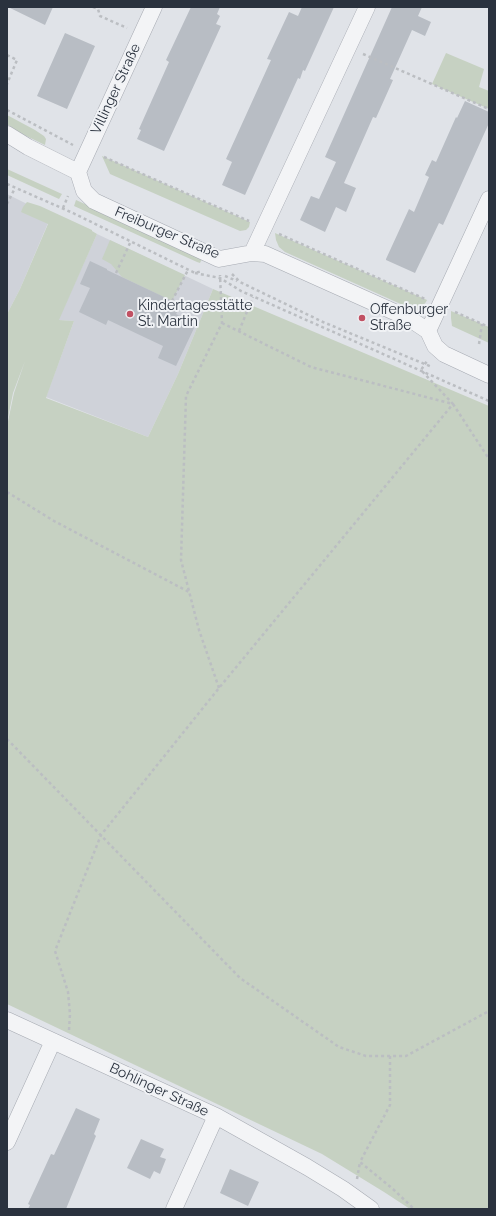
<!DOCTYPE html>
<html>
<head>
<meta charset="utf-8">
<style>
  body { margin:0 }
  #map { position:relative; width:496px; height:1216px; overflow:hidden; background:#e0e3e8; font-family:Raleway,sans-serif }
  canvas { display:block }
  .frame { position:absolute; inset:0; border:8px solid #2a323e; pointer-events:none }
</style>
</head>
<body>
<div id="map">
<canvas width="496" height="1216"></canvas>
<div class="frame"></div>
</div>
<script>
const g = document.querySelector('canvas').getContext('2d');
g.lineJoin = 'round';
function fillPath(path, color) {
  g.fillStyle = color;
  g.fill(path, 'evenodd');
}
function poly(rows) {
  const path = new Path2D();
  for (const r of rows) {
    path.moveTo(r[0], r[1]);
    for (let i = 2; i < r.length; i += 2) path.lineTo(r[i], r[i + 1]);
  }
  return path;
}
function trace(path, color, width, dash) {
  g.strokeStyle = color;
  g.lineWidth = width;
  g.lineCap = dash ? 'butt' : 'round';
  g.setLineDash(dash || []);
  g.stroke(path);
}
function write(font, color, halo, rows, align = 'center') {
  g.font = font + ' Raleway,sans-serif';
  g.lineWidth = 4;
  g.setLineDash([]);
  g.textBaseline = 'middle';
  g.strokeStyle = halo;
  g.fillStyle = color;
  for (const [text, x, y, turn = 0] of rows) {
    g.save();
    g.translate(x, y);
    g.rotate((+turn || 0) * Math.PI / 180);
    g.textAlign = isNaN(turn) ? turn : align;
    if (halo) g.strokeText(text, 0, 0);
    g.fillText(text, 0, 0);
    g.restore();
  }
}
const built = poly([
  [7,194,51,216,20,289,7,314],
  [97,234,213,289,178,374,148,437,46,397,74,321,58,320]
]);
const green = poly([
  [446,53,484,69,479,87,489,91,489,109,432,84],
  [7,115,35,130,44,136,46,139,45,145,20,133,7,124],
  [102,156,250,222,249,227,246,230,240,231,110,174],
  [7,169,62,194,59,199,7,175],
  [76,200,136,227,202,259,200,263,197,262,74,206],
  [27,202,40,206,92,230,92,231,97,234,59,320,74,321,46,398,148,437,178,374,213,289,489,406,489,1209,410,1209,384,1192,322,1154,7,1004,7,426,14,393,25,361,13,393,7,423,7,314,20,289,48,224,21,212,23,207],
  [275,233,427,300,426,302,419,310,414,310,285,252,279,247,276,240],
  [110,240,185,275,172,301,122,277,111,264,102,259],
  [451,311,489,327,489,343,452,326,451,318]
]);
const building = poly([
  [8,7,53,7,45,25],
  [191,7,220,7,217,14,220,16,216,24,221,26,164,151,137,139,141,130,139,129,169,62,166,60],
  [302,7,334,7,305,71,303,70,300,79,298,78,245,195,222,185,232,162,226,159,271,60,267,59,289,12,298,16],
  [392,7,422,7,418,16,431,22,425,36,412,30,390,79,393,80,376,118,373,117,344,183,356,188,346,212,336,207,325,232,300,220,311,196,319,199,336,162,325,157],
  [65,33,95,46,67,109,37,96],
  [465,101,489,112,489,123,443,225,439,223,415,273,386,260,386,259,409,209,414,212,429,177,425,175,432,160,436,162,456,117,457,118],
  [90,261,107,269,107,270,181,305,176,314,196,324,176,366,158,358,163,346,108,320,106,325,79,312,90,288,80,284],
  [76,1108,100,1119,94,1134,96,1136,66,1209,28,1209,30,1205,28,1204,51,1154,54,1155],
  [141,1139,164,1149,160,1157,166,1159,160,1174,154,1171,150,1179,127,1168],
  [230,1169,259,1182,248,1206,220,1193]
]);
const path = poly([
  [93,7,98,9,100,16,127,28],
  [363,54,489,109],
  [7,55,17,60,7,84],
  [7,110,73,145],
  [104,157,249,221],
  [7,184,73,213,195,273,202,271],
  [7,204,15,188],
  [63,208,68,196],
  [279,234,425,299],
  [116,273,131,241],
  [195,273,220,278,241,291,489,401],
  [232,274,240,282,323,322,432,367],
  [225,276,237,281],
  [172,301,188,270],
  [455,312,489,327],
  [222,323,311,367,453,404,489,459],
  [239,331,253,297],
  [479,344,482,324],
  [7,492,54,521,189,592],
  [219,688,199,630,181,560,186,396,222,323,220,275],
  [7,739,240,978,339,1047,366,1056,406,1056,489,1011],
  [69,1030,70,1014,68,992,55,951,101,835,219,688,453,404,421,370,427,361],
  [390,1056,390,1105,360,1162,393,1189,414,1209],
  [357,1179,360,1162]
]);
const street = poly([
  [7,134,28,147,78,172,84,191,94,201,219,259,252,253,265,254,410,319,428,331,435,346,444,354,489,375],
  [78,172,154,7],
  [252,253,367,7],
  [428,331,489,199],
  [7,1020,216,1116,307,1167,343,1189,371,1209],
  [7,1142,53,1041],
  [174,1209,216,1116]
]);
const markers = [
  [130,314,4,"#c15163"],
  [362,318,4,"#c15163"]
];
const streetNames = [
  ["Villinger Straße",116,89,-65],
  ["Freiburger Straße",167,233,23],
  ["Bohlinger Straße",159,1090,25]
];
const poiNames = [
  ["Kindertagesstätte",138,306],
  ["St. Martin",138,322],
  ["Offenburger",370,310],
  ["Straße",370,326]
];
fillPath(built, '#cfd2d9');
fillPath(green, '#c6d1c2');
fillPath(building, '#b8bdc4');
trace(street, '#a6aab2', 17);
trace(path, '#bbbec2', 2.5, [3, 3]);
trace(street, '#f3f4f6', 16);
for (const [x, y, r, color] of markers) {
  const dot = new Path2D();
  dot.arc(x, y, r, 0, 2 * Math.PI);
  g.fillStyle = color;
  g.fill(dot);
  trace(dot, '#f0f2f5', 1.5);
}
write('14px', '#2a323e', '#f0f2f5', streetNames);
write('14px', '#2a323e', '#f0f2f5', poiNames, 'left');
</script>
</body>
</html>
